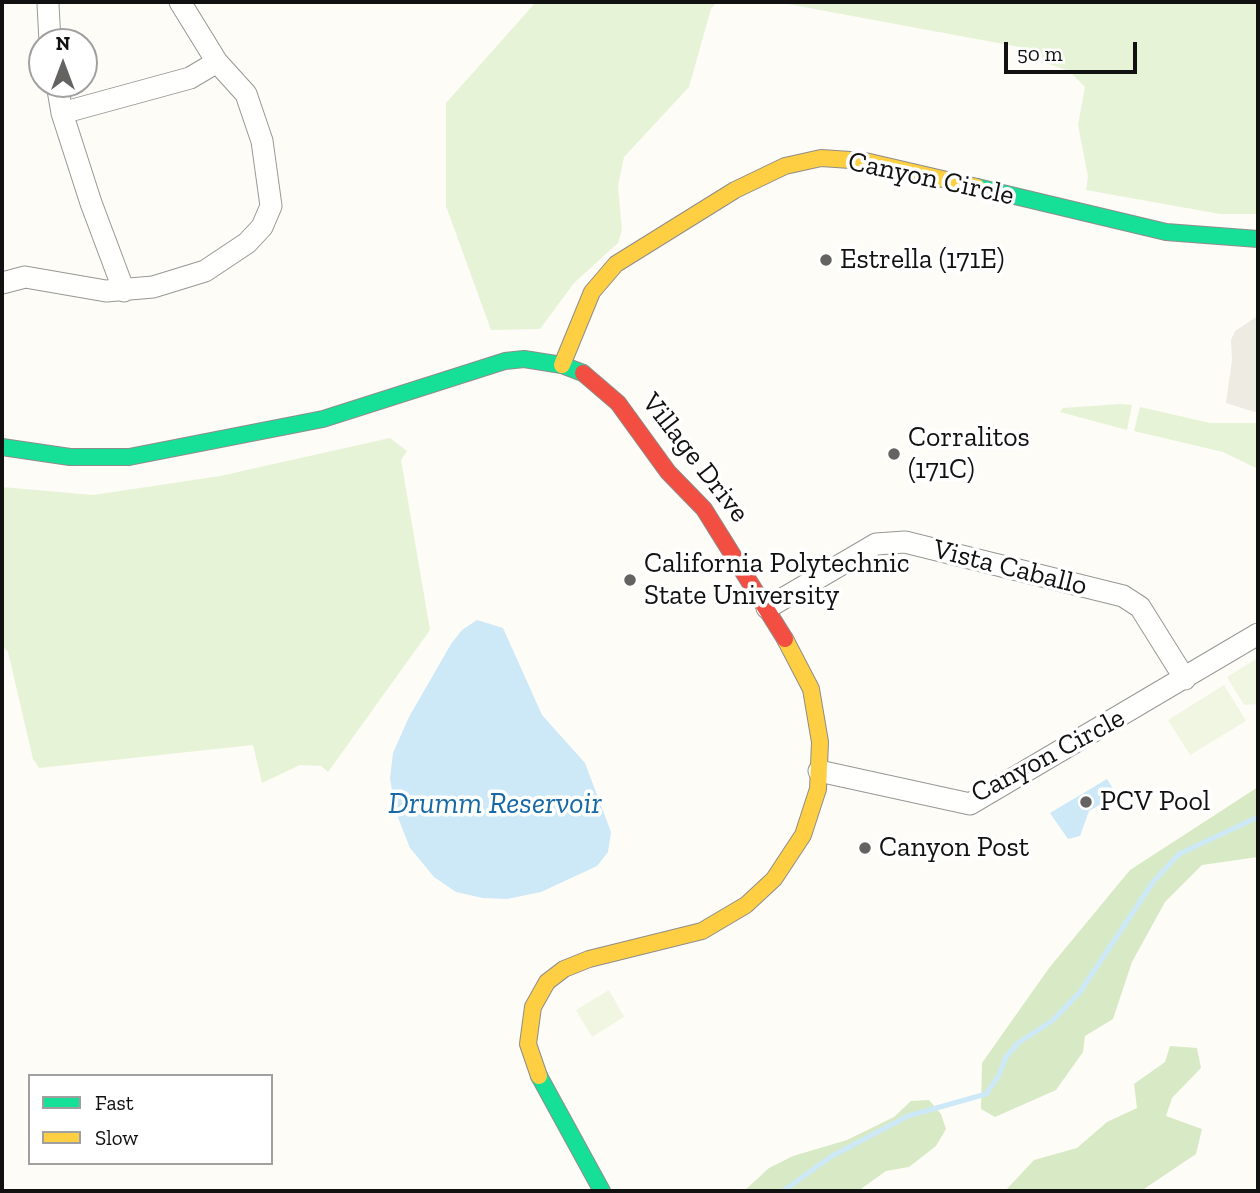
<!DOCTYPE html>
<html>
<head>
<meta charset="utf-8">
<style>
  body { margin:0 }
  #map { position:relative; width:1260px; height:1193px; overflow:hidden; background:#fdfcf7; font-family:"Zilla Slab",serif }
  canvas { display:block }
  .frame { position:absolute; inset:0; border:4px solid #111; pointer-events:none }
  .legend { position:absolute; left:28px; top:1074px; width:245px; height:91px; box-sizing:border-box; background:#fff; border:2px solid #a0a0a0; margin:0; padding:9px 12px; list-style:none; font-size:21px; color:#111 }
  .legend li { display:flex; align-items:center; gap:14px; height:35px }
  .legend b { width:35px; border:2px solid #a0a0a0 }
  .north { position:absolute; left:28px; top:28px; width:70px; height:70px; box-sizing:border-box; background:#fff; border:2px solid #a0a0a0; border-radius:50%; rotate:0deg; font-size:19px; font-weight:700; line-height:28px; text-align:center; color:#111 }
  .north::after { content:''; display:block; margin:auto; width:24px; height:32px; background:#646362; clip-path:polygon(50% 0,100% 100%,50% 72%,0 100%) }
  .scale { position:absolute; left:1004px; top:42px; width:133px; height:32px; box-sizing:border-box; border:4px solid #111; border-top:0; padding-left:9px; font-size:21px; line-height:24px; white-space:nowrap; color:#111; -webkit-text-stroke:5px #fff; paint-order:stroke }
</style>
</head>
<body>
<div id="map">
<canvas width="1260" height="1193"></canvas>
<div class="frame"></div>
<ul class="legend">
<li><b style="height:9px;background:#16e098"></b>Fast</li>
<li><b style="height:9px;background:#ffcf43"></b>Slow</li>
</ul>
<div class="north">N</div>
<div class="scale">50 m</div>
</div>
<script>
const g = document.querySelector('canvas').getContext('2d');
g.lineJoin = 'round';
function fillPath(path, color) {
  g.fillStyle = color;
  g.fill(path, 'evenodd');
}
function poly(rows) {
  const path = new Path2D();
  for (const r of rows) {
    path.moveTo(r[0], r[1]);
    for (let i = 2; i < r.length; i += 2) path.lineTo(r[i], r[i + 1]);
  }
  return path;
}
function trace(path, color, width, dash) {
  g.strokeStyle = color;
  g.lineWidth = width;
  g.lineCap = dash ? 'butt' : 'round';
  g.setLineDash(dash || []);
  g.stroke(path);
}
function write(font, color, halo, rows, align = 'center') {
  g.font = font + ' "Zilla Slab",serif';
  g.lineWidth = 7;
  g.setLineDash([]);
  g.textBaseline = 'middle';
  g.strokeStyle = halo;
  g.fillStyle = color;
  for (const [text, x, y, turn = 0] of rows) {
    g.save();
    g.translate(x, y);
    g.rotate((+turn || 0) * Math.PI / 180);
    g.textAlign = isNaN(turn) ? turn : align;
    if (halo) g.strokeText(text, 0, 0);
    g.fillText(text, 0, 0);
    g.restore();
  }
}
const green = poly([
  [536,2,717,2,711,9,689,87,624,157,618,186,622,230,618,243,574,283,540,329,491,330,446,206,446,103],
  [777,2,1258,2,1258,214,1220,214,1086,190,1088,177,1078,125,1085,87,1069,71,1043,62,1041,51],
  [1120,404,1132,405,1127,430,1060,412,1063,408],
  [1140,407,1210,423,1258,423,1256,468,1223,452,1134,431],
  [390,438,407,451,401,460,430,630,328,772,321,766,300,765,262,783,253,745,39,768,33,759,8,652,2,645,2,487,93,495,220,476]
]);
const forest = poly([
  [1258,787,1258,857,1202,865,1165,902,1132,962,1113,1019,1085,1036,1083,1052,1056,1090,995,1117,981,1109,982,1063,1049,968,1130,870],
  [1170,1046,1197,1048,1201,1068,1172,1098,1166,1116,1202,1129,1196,1154,1141,1191,1005,1191,1034,1160,1077,1148,1107,1122,1137,1108,1134,1084,1165,1062],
  [929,1100,941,1114,946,1129,936,1146,909,1167,886,1171,858,1191,744,1191,769,1168,793,1156,847,1140,894,1117,911,1101]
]);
const pitch = poly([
  [1258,658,1258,704,1244,705,1227,677],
  [1224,685,1246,721,1190,755,1168,720],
  [609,990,624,1017,592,1037,576,1010]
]);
const plaza = poly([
  [1256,317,1258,322,1258,413,1226,403,1232,360,1231,340,1235,331]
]);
const water = poly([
  [477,620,503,628,542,715,585,763,611,832,608,852,597,866,541,892,507,899,483,898,456,892,434,877,410,848,395,810,390,778,393,753,409,717,451,644,462,630],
  [1107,779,1117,795,1089,811,1080,836,1068,839,1050,813]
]);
const stream = poly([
  [783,1191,832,1156,908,1116,986,1094,998,1077,1006,1057,1018,1043,1052,1021,1080,992,1153,882,1179,854,1258,817]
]);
const street = poly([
  [48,4,50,42],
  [57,84,62,113,91,203,124,291],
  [62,113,190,78,217,62],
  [2,283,25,277,106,291,153,287,205,271,247,243,262,227,271,206,262,141,246,94,217,62,180,2],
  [767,608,876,544,905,542,1123,596,1140,607,1185,679],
  [819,771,970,804,1258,634]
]);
const fast = poly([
  [977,187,1166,232,1258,239],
  [2,447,70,457,129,457,323,419,505,361,524,359,562,365,583,373],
  [539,1076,602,1191]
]);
const slow = poly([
  [562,365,592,292,616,264,735,190,785,166,821,158,865,161,977,187],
  [539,1076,528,1044,533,1007,547,982,564,969,589,959,702,931,746,905,774,879,803,835,818,789,820,742,811,689,785,639]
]);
const jam = poly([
  [583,373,618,403,668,472,704,509,785,639]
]);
const markers = [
  [826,260,7,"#646362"],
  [894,454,7,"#646362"],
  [630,580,7,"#646362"],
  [1086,802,7,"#646362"],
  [865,848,7,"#646362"]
];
const streetNames = [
  ["Canyon Circle",931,179,12],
  ["Village Drive",695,458,52],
  ["Vista Caballo",1010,568,14],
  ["Canyon Circle",1048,756,-28]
];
const poiNames = [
  ["Estrella (171E)",840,260],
  ["Corralitos",908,438],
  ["(171C)",908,470],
  ["California Polytechnic",644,564],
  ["State University",644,596],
  ["PCV Pool",1100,802],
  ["Canyon Post",879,848]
];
const waterNames = [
  ["Drumm Reservoir",495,804]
];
fillPath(green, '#e7f3d7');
fillPath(forest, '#d8eac5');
fillPath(pitch, '#f0f6e1');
fillPath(plaza, '#edebe2');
fillPath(water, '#cde8f7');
trace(stream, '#cde8f7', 5);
trace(street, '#979795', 23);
trace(fast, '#8e8d8b', 18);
trace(slow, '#8e8d8b', 18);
trace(jam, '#8e8d8b', 18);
trace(street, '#fffffe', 21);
trace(fast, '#16e098', 16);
trace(slow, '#ffcf43', 16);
trace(jam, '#f24e42', 16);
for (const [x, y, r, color] of markers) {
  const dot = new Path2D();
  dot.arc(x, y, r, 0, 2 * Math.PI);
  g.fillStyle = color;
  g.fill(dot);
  trace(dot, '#fff', 2.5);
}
write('28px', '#111', '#fff', streetNames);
write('28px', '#111', '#fff', poiNames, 'left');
write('italic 30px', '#1768a6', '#fff', waterNames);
</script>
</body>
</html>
